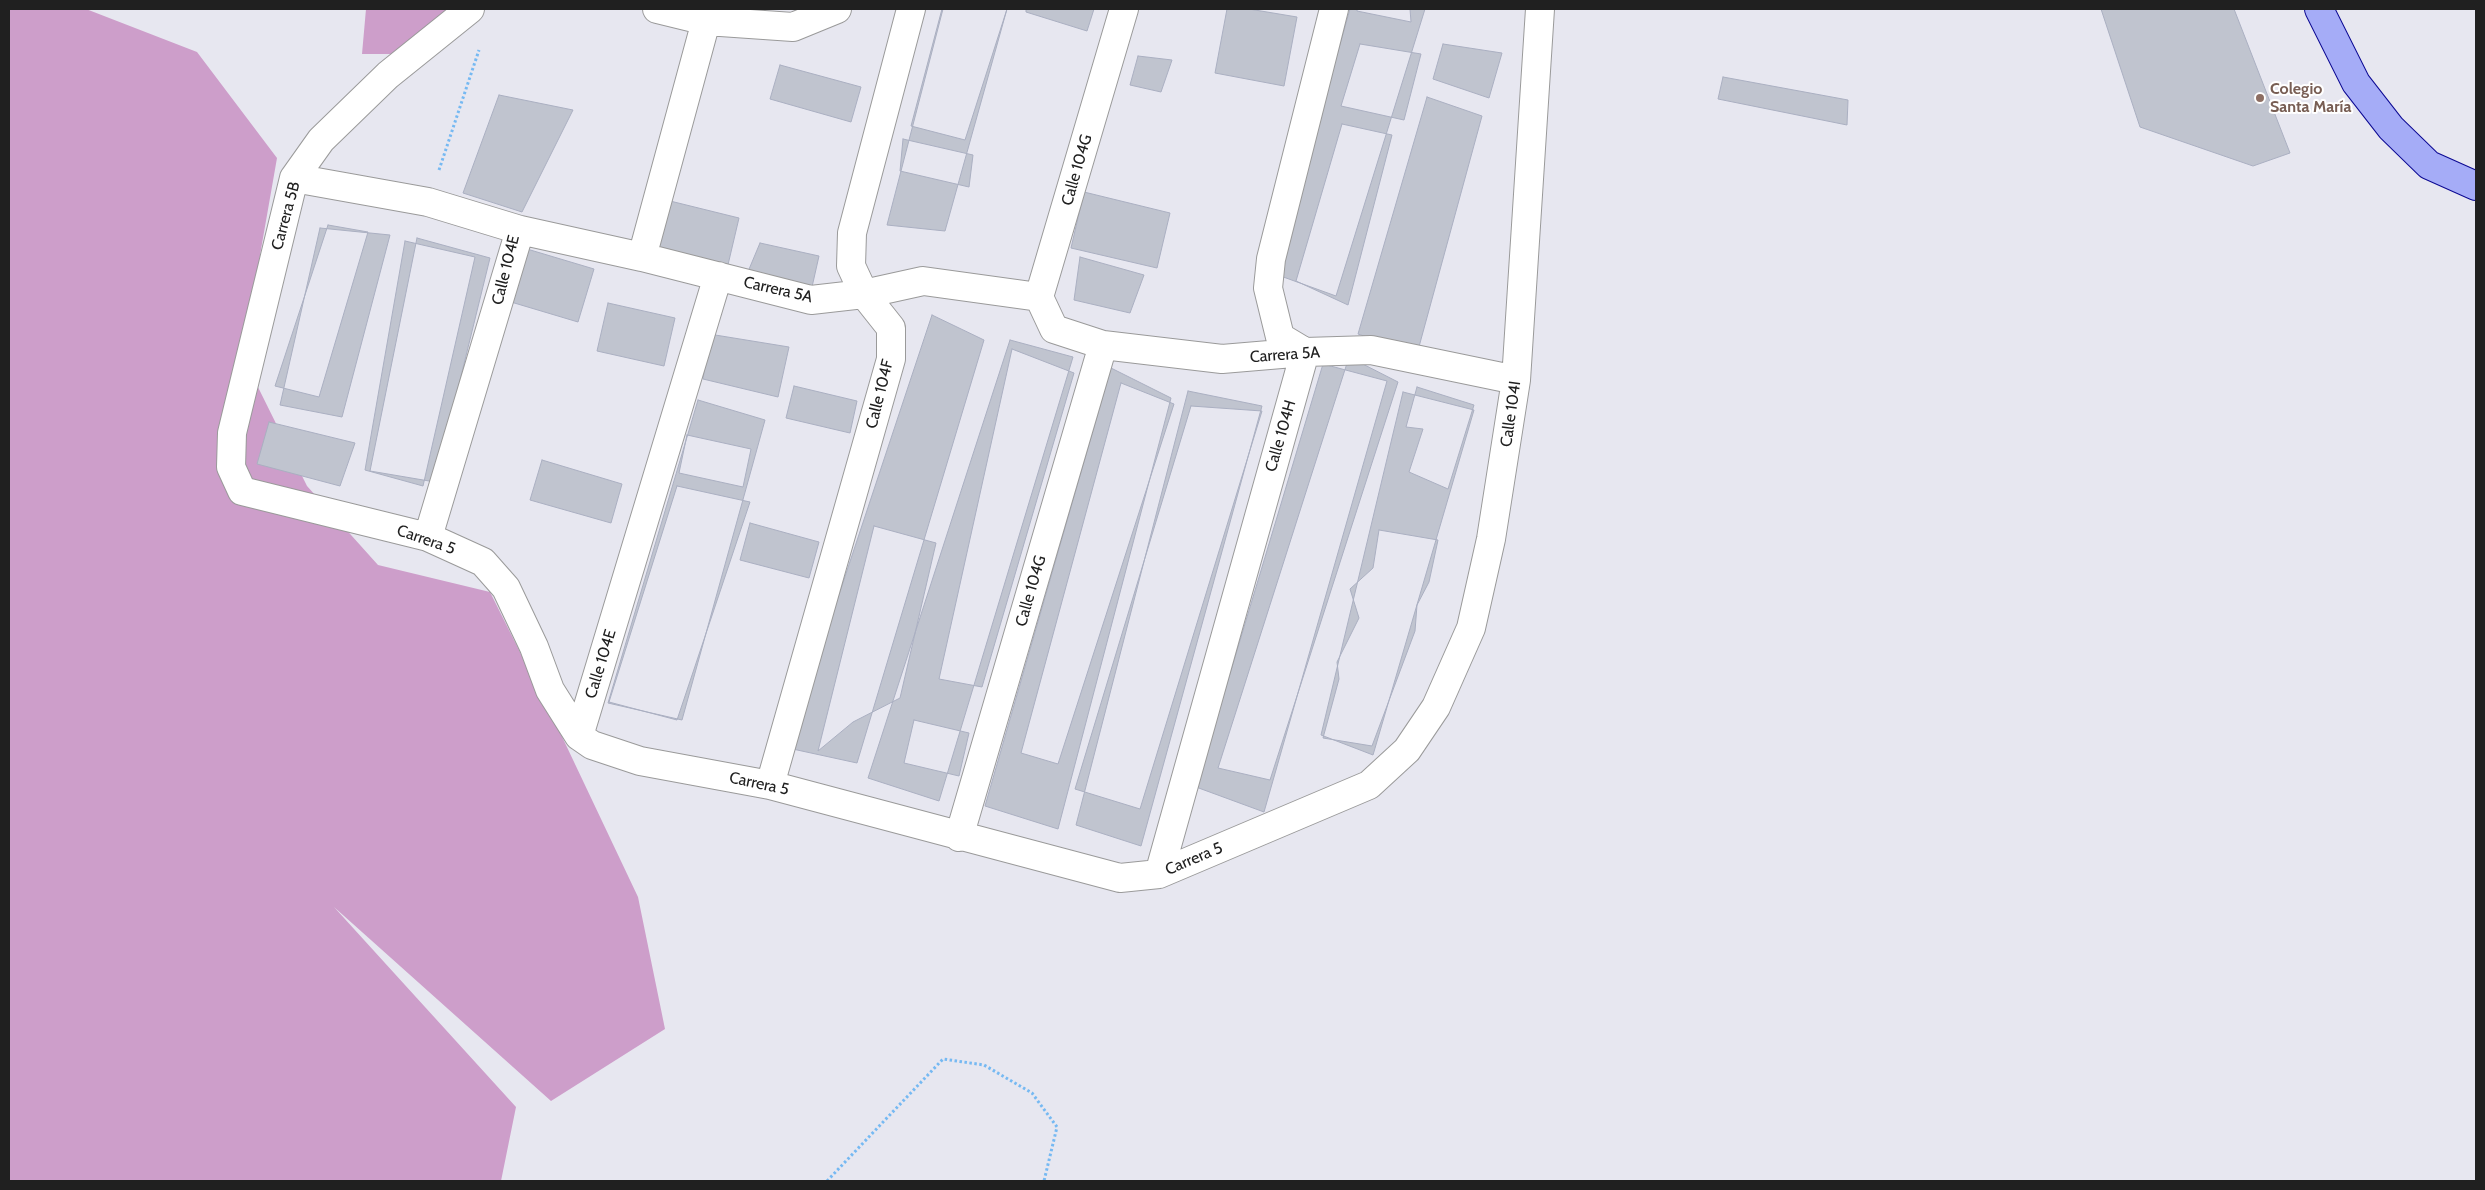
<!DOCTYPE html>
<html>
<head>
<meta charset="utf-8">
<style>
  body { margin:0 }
  #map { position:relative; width:2485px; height:1190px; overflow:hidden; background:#e7e7f0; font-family:Cabin,sans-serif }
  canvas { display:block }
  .frame { position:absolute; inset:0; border:10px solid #202020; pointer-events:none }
</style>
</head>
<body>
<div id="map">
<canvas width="2485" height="1190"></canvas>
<div class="frame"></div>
</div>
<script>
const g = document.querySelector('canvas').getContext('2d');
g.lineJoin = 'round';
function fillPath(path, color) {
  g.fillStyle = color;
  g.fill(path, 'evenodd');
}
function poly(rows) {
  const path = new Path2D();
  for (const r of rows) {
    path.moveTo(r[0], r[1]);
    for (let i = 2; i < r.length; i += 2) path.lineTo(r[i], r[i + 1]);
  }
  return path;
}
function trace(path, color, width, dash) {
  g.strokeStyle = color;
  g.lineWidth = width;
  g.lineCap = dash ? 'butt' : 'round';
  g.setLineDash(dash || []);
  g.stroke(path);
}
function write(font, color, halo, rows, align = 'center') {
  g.font = font + ' Cabin,sans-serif';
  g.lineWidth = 4;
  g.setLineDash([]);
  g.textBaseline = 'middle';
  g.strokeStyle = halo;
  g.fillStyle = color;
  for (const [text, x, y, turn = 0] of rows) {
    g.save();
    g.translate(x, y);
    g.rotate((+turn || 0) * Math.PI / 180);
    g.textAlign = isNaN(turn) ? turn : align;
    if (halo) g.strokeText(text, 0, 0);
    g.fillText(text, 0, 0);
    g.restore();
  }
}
const forest = poly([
  [9,9,86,9,197,52,277,158,260,255,250,371,307,486,378,565,490,592,556,724,638,897,665,1029,551,1101,334,907,516,1107,501,1181,9,1181],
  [366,9,459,9,392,54,362,54]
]);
const building = poly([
  [942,9,1007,9,965,140,911,126,942,9],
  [943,9,1007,9,945,231,887,225,943,9],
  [1026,9,1094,9,1087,31,1026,12,1026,9],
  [1227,9,1249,9,1297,17,1284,86,1215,73,1227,9],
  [1350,9,1425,9,1336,296,1275,274,1350,9],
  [1357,9,1410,9,1411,22,1357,11,1357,9],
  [2101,9,2234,9,2290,153,2253,166,2140,127,2101,9],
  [1360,44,1421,54,1404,120,1341,106,1360,44],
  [1443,44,1502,53,1489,98,1433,79,1443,44],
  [1138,56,1172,60,1161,92,1130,85,1138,56],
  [780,65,861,87,851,122,770,99,780,65],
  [1723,77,1848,100,1847,125,1718,99,1723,77],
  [499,95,573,110,522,212,463,193,499,95],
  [1427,97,1482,116,1417,354,1358,334,1427,97],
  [1342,124,1392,135,1348,305,1296,281,1342,124],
  [903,139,973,155,969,187,900,171,903,139],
  [1084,192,1170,213,1157,268,1071,248,1084,192],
  [666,200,739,218,727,269,653,251,666,200],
  [328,225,368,232,319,397,275,386,328,225],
  [320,228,390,235,342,417,280,405,320,228],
  [417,238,490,258,435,482,370,471,417,238],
  [405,241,475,257,423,486,365,470,405,241],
  [760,243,819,256,812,287,747,274,760,243],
  [527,249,594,269,578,322,511,302,527,249],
  [1080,257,1144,275,1130,313,1074,300,1080,257],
  [608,303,675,318,664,366,597,351,608,303],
  [932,315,984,340,857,763,788,748,932,315],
  [709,334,789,347,778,397,703,379,709,334],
  [1010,340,1073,357,939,801,868,778,1010,340],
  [1012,349,1074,373,982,687,939,679,1012,349],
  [1349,357,1398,382,1270,780,1218,768,1349,357],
  [1323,364,1387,381,1264,812,1196,787,1323,364],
  [1111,368,1171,398,1058,829,985,806,1111,368],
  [1121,383,1174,404,1058,764,1021,753,1121,383],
  [794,386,857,401,850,433,786,418,794,386],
  [1417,387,1474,405,1448,489,1409,472,1423,429,1406,427,1417,387],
  [1188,391,1262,406,1141,846,1076,825,1188,391],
  [1403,392,1474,410,1373,755,1321,735,1403,392],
  [698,400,765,420,682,720,608,703,698,400],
  [1191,406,1262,411,1140,809,1075,789,1191,406],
  [269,422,355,443,340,486,257,464,269,422],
  [687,435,751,449,743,487,679,473,687,435],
  [542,460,622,484,611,523,530,500,542,460],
  [677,486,750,502,677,720,609,702,677,486],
  [750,523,819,542,809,578,740,560,750,523],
  [874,526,936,543,900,698,853,722,818,751,874,526],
  [1379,530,1438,540,1429,582,1417,605,1415,631,1372,746,1323,738,1339,679,1337,662,1359,618,1350,589,1373,568,1379,530],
  [914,720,969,733,959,776,904,763,914,720]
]);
const path = poly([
  [439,170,479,50],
  [827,1181,943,1059,984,1065,1032,1093,1057,1127,1044,1181]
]);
const minor = poly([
  [470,9,388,75,321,140,294,178,232,433,231,467,242,491,428,537,483,562,506,588,534,647,550,690,579,736,592,745,640,761,770,785,1120,878,1159,874,1369,785,1407,750,1436,707,1471,628,1491,539,1516,380,1540,9],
  [657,9,706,21,793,27,837,9],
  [1124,9,1039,297,1054,329,1103,345,1222,359,1305,352,1371,350,1516,380],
  [294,178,428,202,520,230,642,257,811,300,864,294,923,281,1039,297],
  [642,257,706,21],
  [428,537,520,230],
  [579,736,718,276],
  [770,785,891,359,891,328,864,294,851,266,852,233,911,9],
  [959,837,1103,345],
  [1159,874,1305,352,1280,337,1268,288,1271,259,1334,9]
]);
const major = poly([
  [2319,9,2356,83,2391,128,2429,165,2476,186]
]);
const markers = [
  [2260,98,5,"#8d6e63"]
];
const educationNames = [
  ["Colegio",2270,89],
  ["Santa María",2270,107]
];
const streetNames = [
  ["Calle 104G",1077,170,-74],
  ["Carrera 5B",286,216,-75],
  ["Calle 104E",506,270,-76],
  ["Carrera 5A",778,290,13],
  ["Carrera 5A",1285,355,-4],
  ["Calle 104F",880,394,-76],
  ["Calle 104I",1511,414,-82],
  ["Calle 104H",1281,436,-74],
  ["Carrera 5",426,540,19],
  ["Calle 104G",1031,591,-74],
  ["Calle 104E",601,664,-73],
  ["Carrera 5",759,784,12],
  ["Carrera 5",1194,859,-23]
];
fillPath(forest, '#cd9eca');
fillPath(building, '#c0c4cf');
trace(building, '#aaafc1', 1);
trace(minor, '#9a9a9a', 30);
trace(major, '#0c0993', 30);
trace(path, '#76b9f2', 3, [2.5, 2.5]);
trace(minor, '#fff', 28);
trace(major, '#a5acf7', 28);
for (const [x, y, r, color] of markers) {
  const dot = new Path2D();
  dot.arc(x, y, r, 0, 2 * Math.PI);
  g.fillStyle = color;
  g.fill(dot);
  trace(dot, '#fff', 2);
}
write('bold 16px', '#785e54', '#fff', educationNames, 'left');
write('16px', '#202020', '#fff', streetNames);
</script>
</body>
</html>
